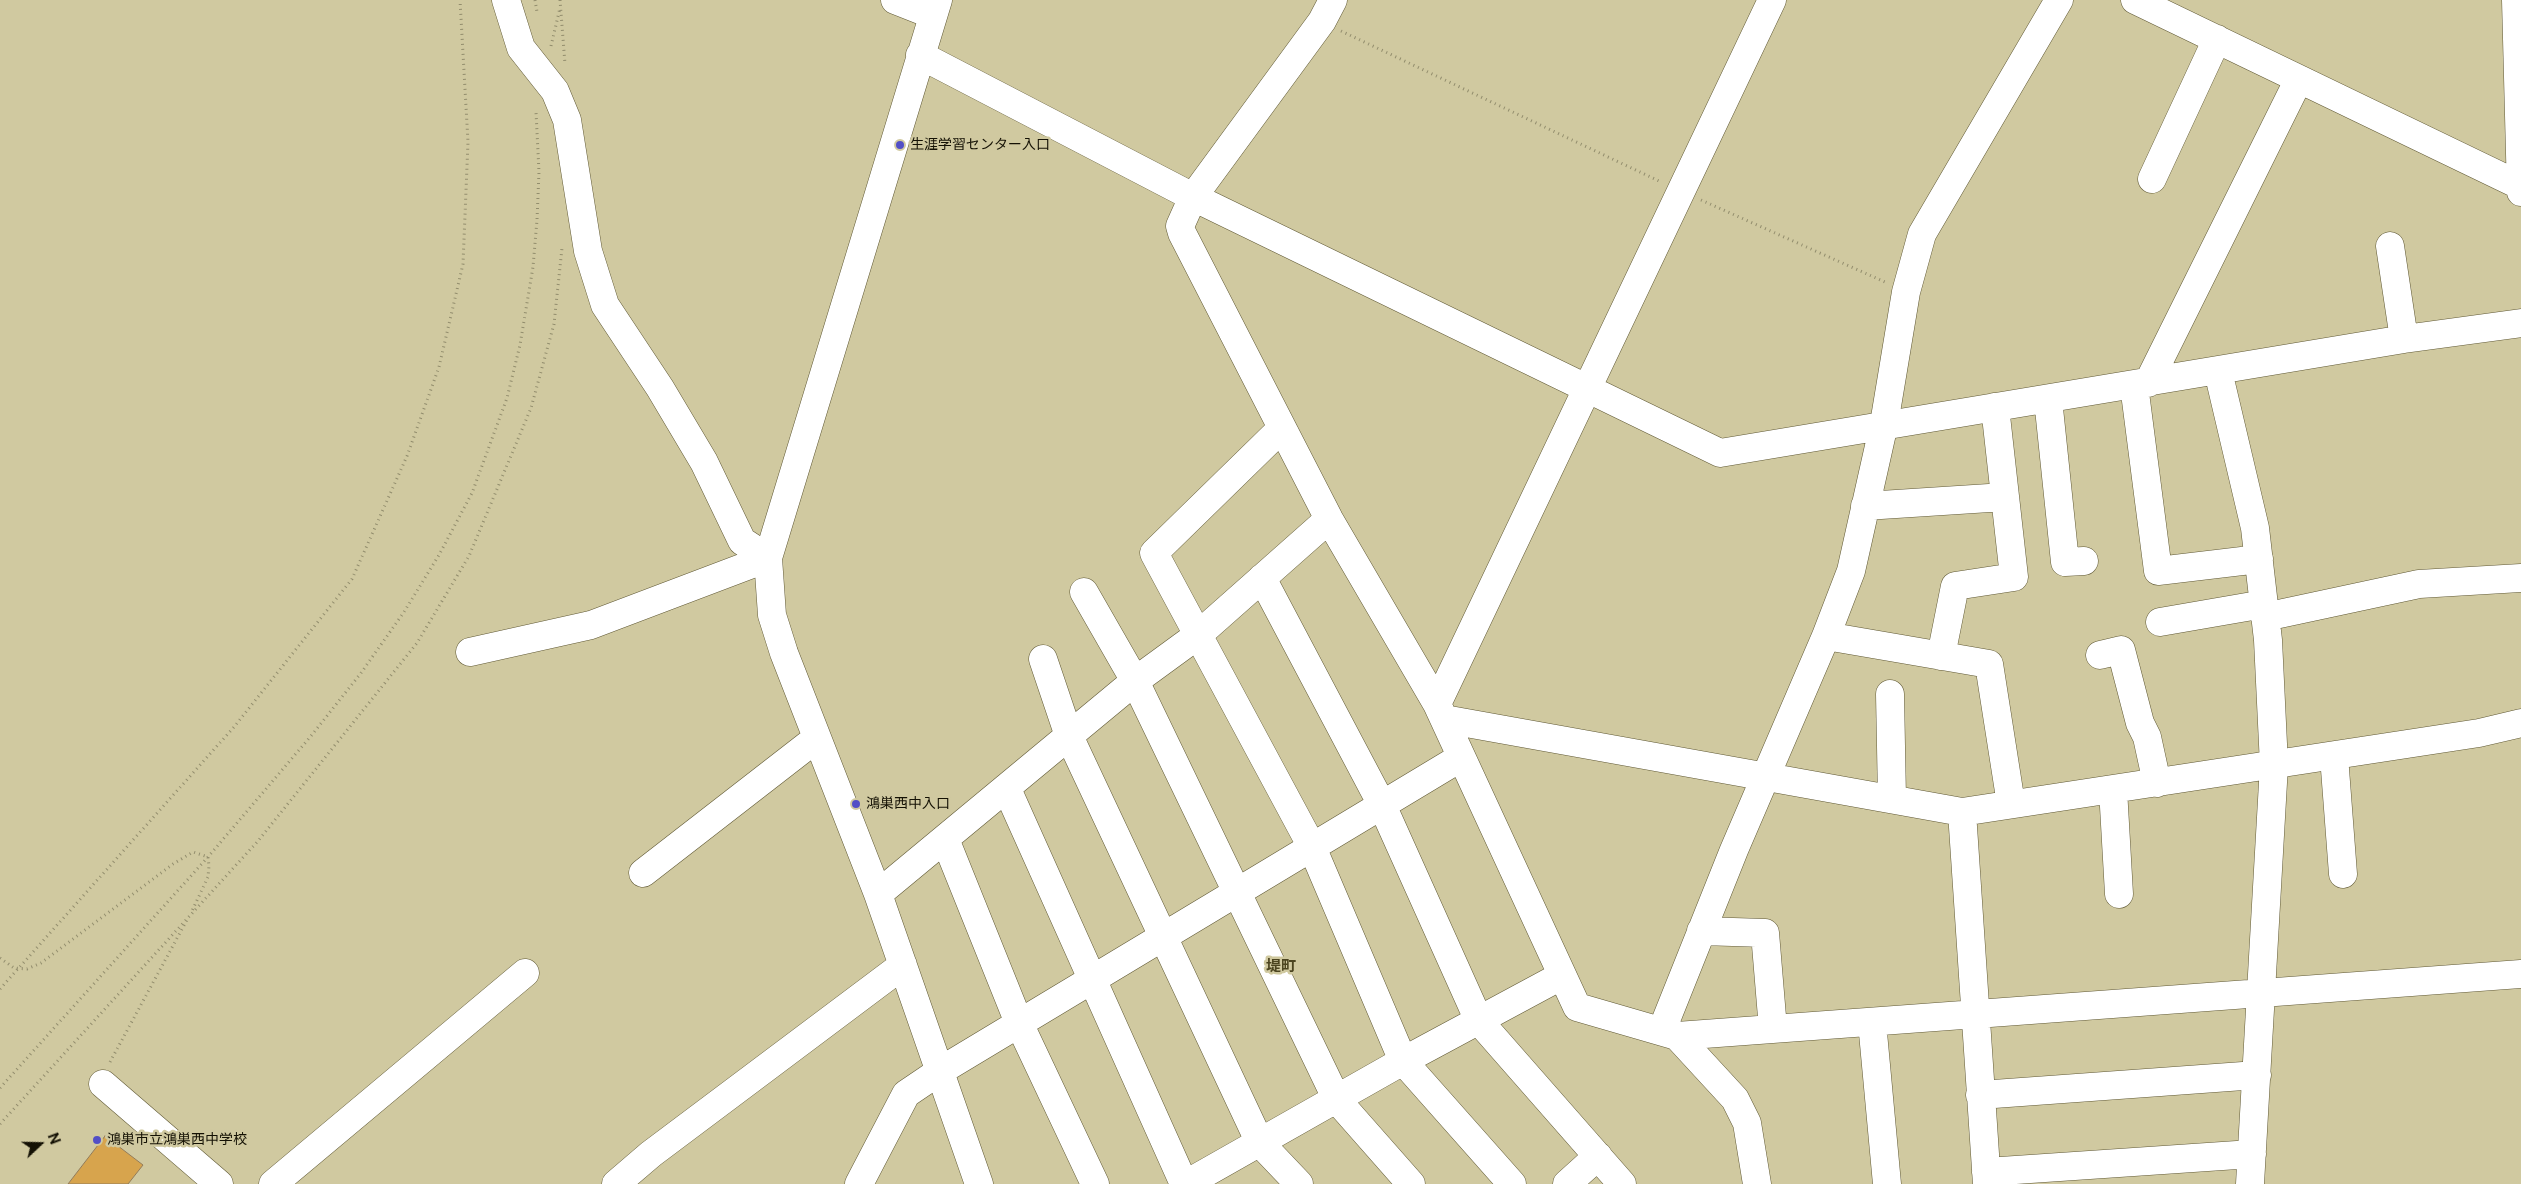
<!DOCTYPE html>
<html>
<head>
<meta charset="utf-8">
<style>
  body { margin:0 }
  #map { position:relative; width:2521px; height:1184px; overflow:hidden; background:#d0c9a0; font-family:"Public Sans",sans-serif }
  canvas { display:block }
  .north { position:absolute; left:15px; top:1119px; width:50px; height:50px; -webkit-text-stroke:4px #d0c9a0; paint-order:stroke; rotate:69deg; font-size:14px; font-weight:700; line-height:20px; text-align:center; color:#141104 }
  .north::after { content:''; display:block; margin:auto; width:18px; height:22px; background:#141104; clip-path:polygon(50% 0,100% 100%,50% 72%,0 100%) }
</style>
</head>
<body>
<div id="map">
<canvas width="2521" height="1184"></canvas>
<div class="north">N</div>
</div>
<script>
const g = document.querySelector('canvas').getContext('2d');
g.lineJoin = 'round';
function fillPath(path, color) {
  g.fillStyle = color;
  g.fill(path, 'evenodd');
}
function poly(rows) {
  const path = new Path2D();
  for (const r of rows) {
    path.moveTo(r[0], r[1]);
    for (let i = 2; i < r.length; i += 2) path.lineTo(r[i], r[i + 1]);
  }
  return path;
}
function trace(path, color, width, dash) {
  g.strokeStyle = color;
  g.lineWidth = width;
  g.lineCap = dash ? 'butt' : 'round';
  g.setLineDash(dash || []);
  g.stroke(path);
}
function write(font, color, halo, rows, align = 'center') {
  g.font = font + ' "Public Sans","Noto Sans JP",sans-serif';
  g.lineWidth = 5;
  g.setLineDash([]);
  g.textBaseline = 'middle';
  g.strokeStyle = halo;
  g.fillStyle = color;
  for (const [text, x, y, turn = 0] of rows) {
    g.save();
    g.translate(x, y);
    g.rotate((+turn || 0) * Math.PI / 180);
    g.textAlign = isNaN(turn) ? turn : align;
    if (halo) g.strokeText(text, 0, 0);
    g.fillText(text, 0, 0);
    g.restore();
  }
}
const building = poly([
  [105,1136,143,1165,128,1184,68,1184,105,1136]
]);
const path = poly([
  [535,0,537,12],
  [560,0,565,64],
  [1341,31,1659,181],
  [551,46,560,8],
  [1701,200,1885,282],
  [0,958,14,968,27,969,41,963,173,864,193,852,208,857,209,866,208,877,191,913],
  [0,989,234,727,352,579,407,456,439,367,463,264,468,142,460,0],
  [110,1062,188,918],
  [0,1088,208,857,311,736,361,673,404,612,439,555,472,493,507,398,520,345,533,267,537,220,539,172,536,112],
  [0,1124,258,841,417,643,469,556,531,408,554,324,562,248]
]);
const minor = poly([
  [506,0,521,48,555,91,567,120,588,251,605,305,660,388,704,462,742,541,768,558],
  [895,0,933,15],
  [938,0,768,558,772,615,784,653,878,894,979,1184],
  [1333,0,1322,21,1193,197,1180,226,1182,233,1329,519,1437,704,1577,1007,1677,1036,2521,974],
  [2135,0,2521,186],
  [2516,0,2521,192],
  [920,55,1193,197,1720,453,2404,339,2521,323],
  [2152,179,2217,39],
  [2390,246,2404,339],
  [2218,371,2255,528,2268,640,2274,765,2250,1184],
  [2148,383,2299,79],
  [2134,385,2158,571,2259,559],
  [2048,399,2065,562,2084,561],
  [1282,428,1154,553,1312,847,1403,1061,1512,1184],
  [1865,506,2005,497],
  [1262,578,1382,805,1479,1021,1622,1184],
  [1084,592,1135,681,1337,1100,1411,1184],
  [2265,617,2419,584,2521,578],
  [2160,622,2264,604],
  [1826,636,1989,664,2011,804],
  [470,652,591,625,768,558],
  [2100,655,2121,650,2140,723,2147,737,2157,783],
  [1941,656,1955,586,2014,577,1995,407],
  [1043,659,1069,736,1260,1143,1299,1184],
  [1890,694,1892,799],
  [1437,704,1772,0],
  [1444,719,1962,812,2479,733,2521,723],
  [2334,756,2343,874],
  [1007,789,1184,1184],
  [2113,789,2119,894],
  [1962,812,1987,1184],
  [945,839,1019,1023,1095,1184],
  [643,873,817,738],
  [878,894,1135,681,1198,635,1329,519],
  [1701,931,1765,933,1773,1029],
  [1872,1022,1887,1184],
  [1662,1030,1734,850,1826,636,1851,571,1884,424,1906,292,1922,234,2059,0],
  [1677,1036,1735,1099,1747,1123,1757,1184],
  [103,1084,219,1184],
  [1980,1095,2257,1075],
  [1986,1172,2252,1154],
  [273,1184,525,973],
  [616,1184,651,1154,903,965],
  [859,1184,906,1094,940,1071,1460,758],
  [1186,1184,1403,1061,1561,976],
  [1567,1184,1598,1156]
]);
const markers = [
  [900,145,5,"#524fc6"],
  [856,804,5,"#524fc6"],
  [97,1140,5,"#524fc6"]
];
const poiNames = [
  ["生涯学習センター入口",910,145],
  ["鴻巣西中入口",866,804],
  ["鴻巣市立鴻巣西中学校",107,1140]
];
const neighbourhoodNames = [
  ["堤町",1281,966]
];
fillPath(building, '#d7a44d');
trace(building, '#927c5b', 1);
trace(minor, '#605935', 29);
trace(path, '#928d6d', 3, [1, 4]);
trace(minor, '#fff', 28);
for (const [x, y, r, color] of markers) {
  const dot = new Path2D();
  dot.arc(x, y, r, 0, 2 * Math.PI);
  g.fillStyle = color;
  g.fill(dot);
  trace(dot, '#d0c9a0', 2);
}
write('14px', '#141104', '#d0c9a0', poiNames, 'left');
write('bold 15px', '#4c4520', '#d0c9a0', neighbourhoodNames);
</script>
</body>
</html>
